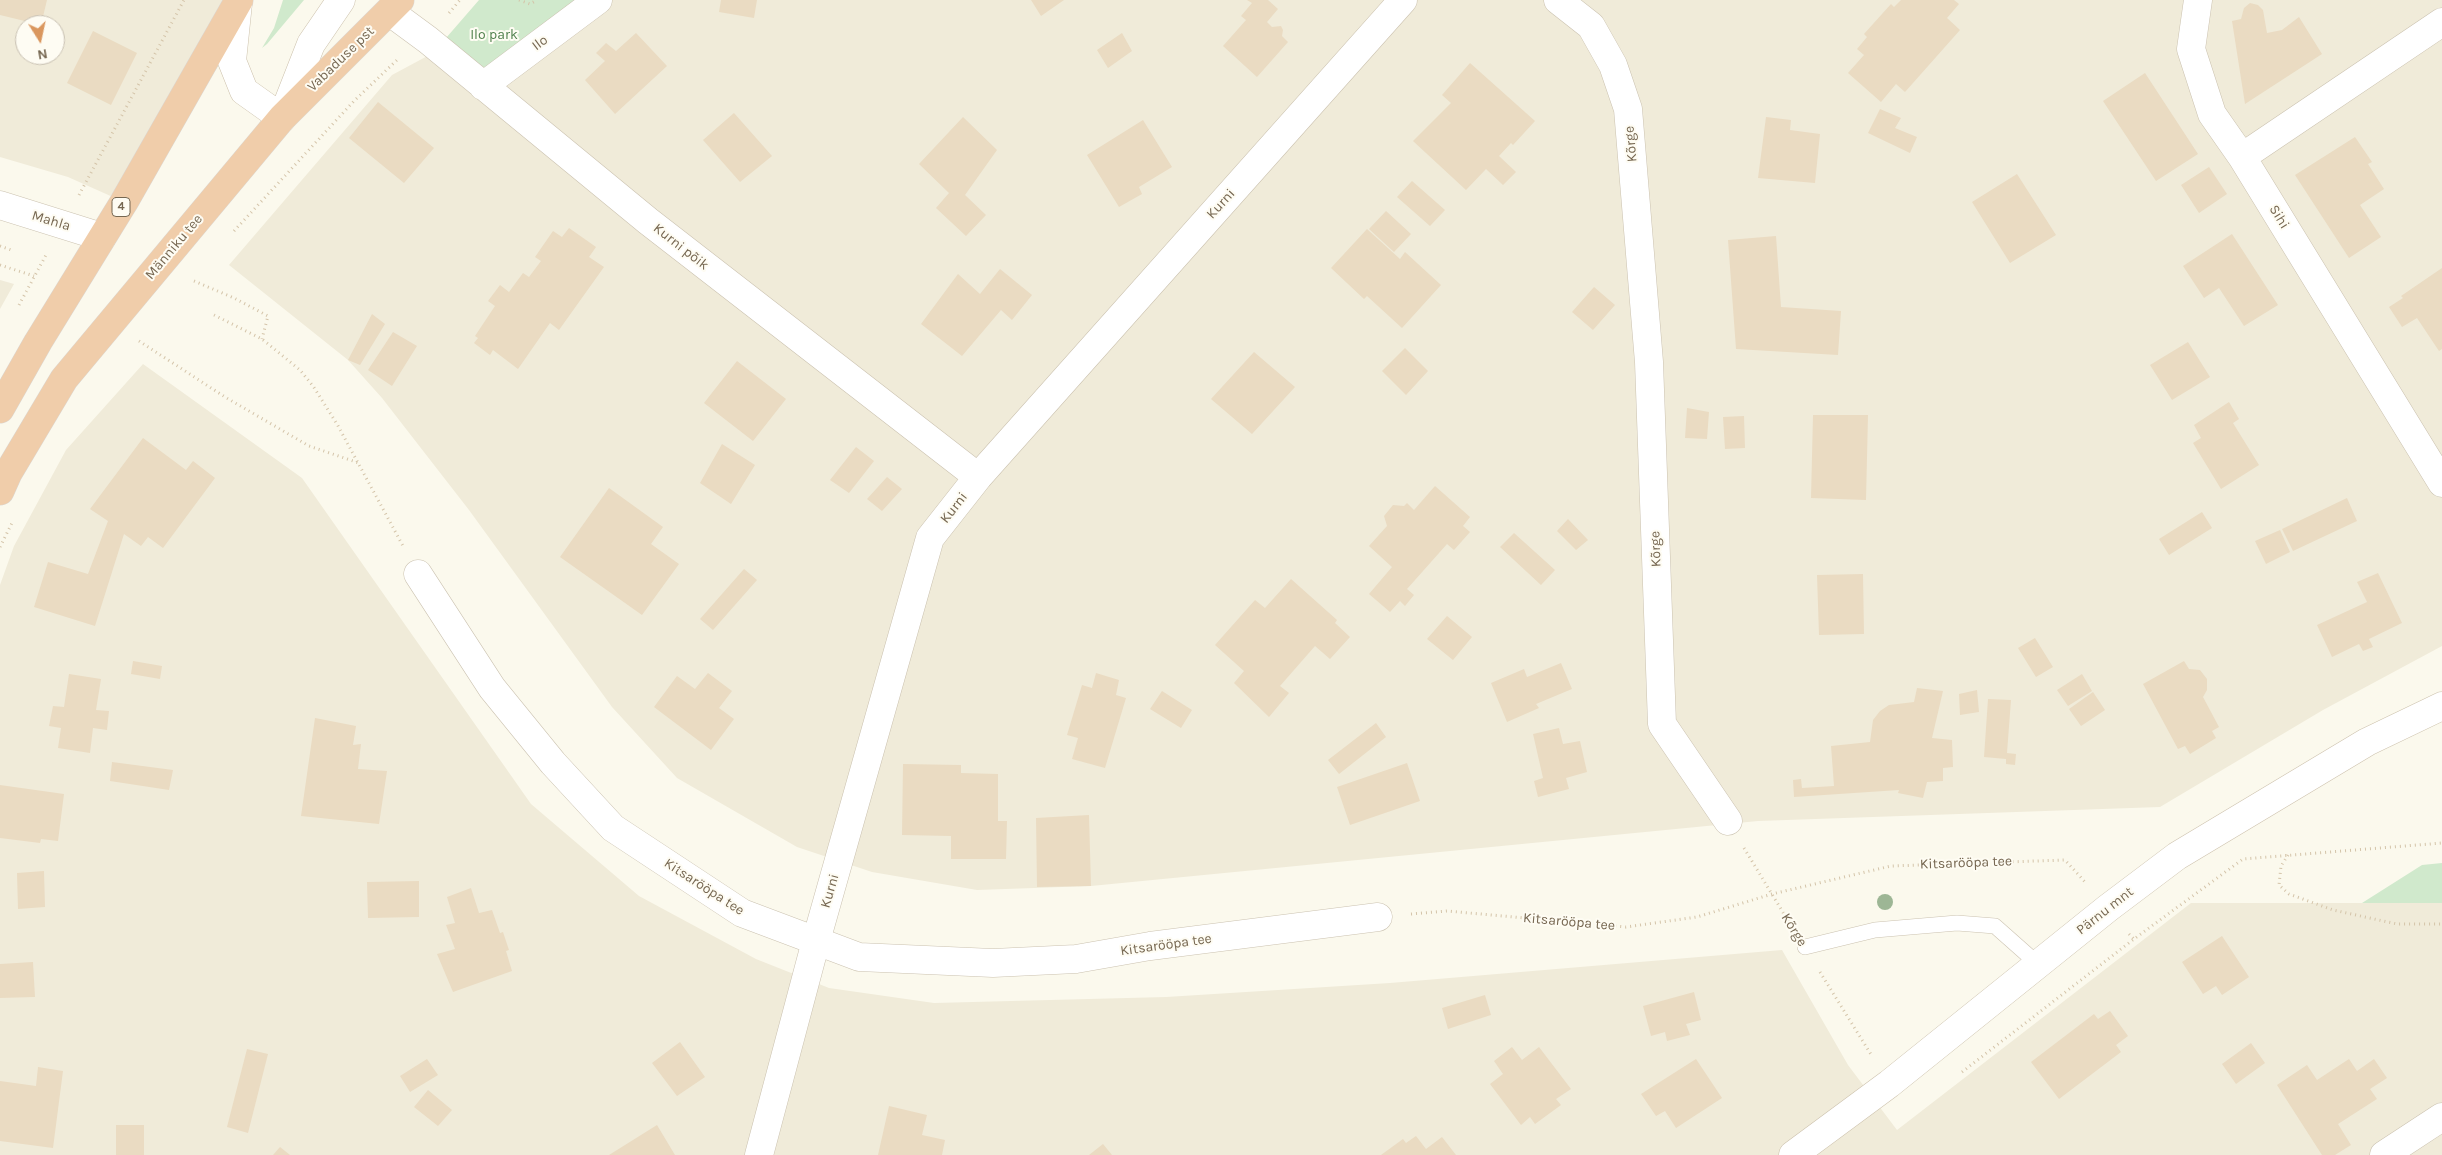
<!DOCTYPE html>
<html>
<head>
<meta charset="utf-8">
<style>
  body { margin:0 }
  #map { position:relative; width:2442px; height:1155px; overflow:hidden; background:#fbf9ed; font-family:Karla,sans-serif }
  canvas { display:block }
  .north { position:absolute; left:15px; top:15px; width:50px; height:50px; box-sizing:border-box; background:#fefcf3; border:1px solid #c8c0b2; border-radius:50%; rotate:170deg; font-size:14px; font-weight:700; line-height:20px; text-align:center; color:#766751 }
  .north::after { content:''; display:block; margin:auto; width:18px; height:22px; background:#da975e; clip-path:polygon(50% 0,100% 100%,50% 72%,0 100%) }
</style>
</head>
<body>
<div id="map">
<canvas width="2442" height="1155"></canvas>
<div class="north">N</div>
</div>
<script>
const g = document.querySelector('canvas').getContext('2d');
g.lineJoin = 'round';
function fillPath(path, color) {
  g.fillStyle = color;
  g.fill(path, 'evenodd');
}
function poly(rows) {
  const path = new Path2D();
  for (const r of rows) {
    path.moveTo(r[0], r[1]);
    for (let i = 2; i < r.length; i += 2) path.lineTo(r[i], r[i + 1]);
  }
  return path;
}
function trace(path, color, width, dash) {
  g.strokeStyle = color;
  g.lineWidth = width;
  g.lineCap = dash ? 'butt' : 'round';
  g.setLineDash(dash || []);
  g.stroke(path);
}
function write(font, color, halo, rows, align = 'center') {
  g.font = font + ' Karla,sans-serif';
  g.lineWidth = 4;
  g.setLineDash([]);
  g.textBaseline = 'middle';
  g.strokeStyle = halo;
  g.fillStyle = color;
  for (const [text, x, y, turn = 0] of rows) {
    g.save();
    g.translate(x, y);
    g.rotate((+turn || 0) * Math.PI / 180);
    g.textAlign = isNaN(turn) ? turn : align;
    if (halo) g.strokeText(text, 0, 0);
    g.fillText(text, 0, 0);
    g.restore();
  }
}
const residential = poly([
  [0,0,238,0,124,202,68,177,0,157],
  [25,25,55,25,55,55,25,55],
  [598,0,2442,0,2442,646,2323,710,2160,807,1758,821,1091,886,977,890,872,872,797,847,677,778,612,707,469,510,382,398,348,360,229,265,392,75,433,53],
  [0,280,14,284,0,309],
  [143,364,302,478,531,804,639,896,756,959,829,988,934,1003,1166,997,1390,983,1782,950,1848,1065,1897,1130,2191,903,2442,903,2442,1155,0,1155,0,585,14,546,66,450]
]);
const green = poly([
  [283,0,304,0,267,44,262,48,274,28],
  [479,0,598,0,483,86,433,53],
  [2442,863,2442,903,2362,903,2422,865]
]);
const building = poly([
  [0,0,47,0,41,25,0,15],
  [721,0,757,0,754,18,719,12],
  [1031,0,1064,0,1041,16],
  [1247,0,1268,0,1278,9,1267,22,1272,27,1281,26,1283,30,1282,36,1288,42,1257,77,1223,46,1246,20,1241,16,1252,3],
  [1901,0,1954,0,1959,4,1947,18,1960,30,1905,92,1896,84,1881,102,1848,73,1864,55,1857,49,1867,37,1864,34,1891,4,1894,7],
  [2250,3,2258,5,2263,10,2267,33,2282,30,2299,17,2322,54,2245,104,2232,21,2241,19,2244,8],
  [93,31,137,53,111,105,67,83],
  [636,33,667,66,615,114,585,80,605,61,596,53,606,43,616,51],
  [1122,33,1132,51,1108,68,1097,50],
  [1470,63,1535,121,1513,145,1511,143,1499,156,1516,172,1503,185,1486,169,1466,190,1413,141,1451,103,1442,95],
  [2145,73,2198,154,2156,181,2103,101],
  [378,102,434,148,404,183,349,138],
  [1880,109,1901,118,1895,128,1917,137,1910,153,1868,133],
  [734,113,772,156,740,182,703,140],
  [963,117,997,150,965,195,986,215,966,236,936,208,949,193,919,164],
  [1766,117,1791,120,1790,130,1820,134,1815,183,1758,178],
  [1143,120,1172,167,1139,187,1142,194,1119,207,1087,155],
  [2355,137,2372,162,2368,164,2384,189,2360,205,2381,237,2349,258,2295,175],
  [2209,167,2227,194,2199,213,2181,185],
  [2017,174,2056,235,2010,263,1972,202],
  [1412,181,1445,210,1430,226,1397,197],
  [1386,211,1411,234,1394,252,1369,229],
  [569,228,596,247,589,257,604,267,559,330,550,323,518,369,493,350,490,355,474,343,478,338,475,336,495,306,488,301,500,285,509,292,523,273,529,277,541,261,535,257,553,231,562,237],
  [1367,229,1400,259,1405,252,1441,285,1402,328,1367,296,1364,299,1331,268],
  [2232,234,2278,305,2244,326,2219,288,2204,298,2183,266],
  [1776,236,1781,307,1841,311,1838,355,1736,349,1728,240],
  [2442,268,2442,349,2439,351,2417,318,2402,327,2389,307,2403,298,2401,296],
  [1000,269,1032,295,1012,320,1001,310,962,356,921,324,958,274,980,294],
  [1594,287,1615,305,1593,330,1572,312],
  [372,314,385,324,360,365,348,360],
  [393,332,417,346,392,386,368,370],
  [2188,342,2210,377,2172,400,2150,365],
  [1405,348,1428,371,1406,395,1382,371],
  [1254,352,1295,387,1252,434,1211,399],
  [737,361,786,399,753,441,704,403],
  [2229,402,2239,419,2233,423,2259,465,2221,489,2193,443,2201,438,2194,425],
  [1687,408,1709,412,1707,439,1685,438],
  [1813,415,1868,415,1866,500,1811,498],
  [1744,416,1745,448,1725,449,1723,417],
  [143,438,186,470,193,461,215,478,163,548,148,537,141,546,124,534,95,626,34,607,48,562,88,574,108,521,90,509],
  [722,444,755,465,731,504,700,483],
  [856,447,874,461,849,493,830,480],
  [887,477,902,489,882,511,867,499],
  [1435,486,1470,517,1463,526,1470,532,1454,550,1447,544,1407,589,1414,595,1405,606,1400,601,1390,612,1369,594,1392,567,1369,546,1387,526,1384,516,1393,505,1404,506,1407,503,1414,510],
  [609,488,663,527,651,544,679,564,642,615,560,557],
  [2347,498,2357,521,2293,551,2282,529],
  [2202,512,2212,528,2169,555,2159,539],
  [1568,519,1588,540,1576,550,1557,531],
  [2280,530,2290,552,2266,564,2255,541],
  [1514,533,1555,570,1541,585,1500,547],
  [744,569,757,580,713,630,700,619],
  [2378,573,2402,623,2369,639,2373,647,2363,651,2359,644,2332,657,2317,625,2367,602,2357,582],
  [1863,574,1864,634,1819,635,1817,575],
  [1291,579,1337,620,1335,623,1350,637,1330,659,1315,646,1280,686,1289,693,1269,717,1234,683,1244,671,1215,645,1255,600,1265,608],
  [1447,616,1472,637,1453,660,1427,639],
  [2035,638,2053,667,2036,677,2018,648],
  [133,661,162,666,160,679,131,674],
  [2184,661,2189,669,2200,670,2207,679,2207,690,2203,697,2219,727,2212,731,2216,738,2190,754,2185,746,2178,749,2143,684],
  [1561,663,1572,689,1536,704,1539,708,1507,722,1491,683,1524,669,1527,677],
  [708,673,732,691,719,708,734,719,711,750,654,707,677,676,695,689],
  [1096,673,1119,680,1116,695,1126,698,1105,768,1072,759,1078,738,1067,735,1082,685,1092,688],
  [69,674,101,679,96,710,109,711,107,730,93,728,90,753,58,748,61,728,49,726,53,706,64,707],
  [2082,674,2092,691,2068,706,2057,690],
  [1917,688,1943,691,1932,738,1952,740,1953,767,1943,768,1943,781,1927,782,1923,798,1898,793,1899,790,1794,797,1793,780,1801,779,1802,788,1834,786,1831,746,1870,742,1873,720,1880,711,1889,705,1914,702],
  [1977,690,1979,712,1960,715,1959,694],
  [1162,691,1192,710,1181,728,1150,709],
  [2093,692,2105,710,2081,726,2069,709],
  [1988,699,2011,700,2007,753,2016,754,2015,765,2006,764,2006,759,1984,757],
  [315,718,356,726,353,745,361,744,358,769,387,771,379,824,301,816],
  [1376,723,1386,737,1339,774,1328,760],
  [1559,728,1563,744,1580,741,1587,772,1566,778,1569,789,1538,797,1534,781,1543,778,1533,734],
  [112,762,173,770,169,790,110,781],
  [1407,763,1420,801,1350,825,1337,787],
  [903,764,961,765,961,773,998,774,998,821,1007,821,1006,859,951,859,951,836,902,835],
  [0,785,64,794,58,841,41,839,40,843,0,838],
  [1089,815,1091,886,1037,887,1036,818],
  [44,871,45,907,18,909,17,873],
  [419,881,419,917,368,918,367,882],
  [471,888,479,913,492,910,500,933,503,932,509,950,506,951,512,971,453,992,437,954,455,949,446,925,455,923,447,897],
  [2222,936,2249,977,2222,995,2216,986,2203,994,2182,962],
  [33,962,35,997,0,998,0,964],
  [1694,992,1701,1020,1686,1024,1690,1035,1667,1041,1665,1032,1651,1036,1643,1006],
  [1485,995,1491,1015,1448,1029,1442,1008],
  [2110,1011,2128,1036,2116,1045,2121,1052,2059,1099,2031,1062,2094,1014,2098,1019],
  [680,1042,705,1077,677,1096,652,1063],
  [2251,1043,2265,1063,2236,1084,2222,1064],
  [1512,1047,1522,1060,1539,1047,1571,1089,1556,1099,1561,1105,1535,1124,1530,1117,1521,1125,1490,1084,1503,1074,1494,1061],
  [247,1049,268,1054,248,1133,227,1127],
  [427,1059,438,1075,410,1092,400,1076],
  [1696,1059,1722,1098,1676,1128,1665,1111,1656,1116,1641,1094],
  [2349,1059,2357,1071,2374,1059,2387,1078,2370,1089,2377,1099,2338,1124,2351,1145,2335,1155,2322,1155,2277,1085,2307,1065,2317,1080],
  [38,1067,63,1071,53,1148,0,1141,0,1081,36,1086],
  [428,1090,452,1110,438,1126,414,1107],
  [889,1106,927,1115,922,1135,945,1140,942,1155,878,1155],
  [116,1125,144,1125,144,1155,116,1155],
  [657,1125,675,1155,609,1155],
  [1416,1136,1426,1149,1442,1137,1456,1155,1381,1155,1403,1139,1406,1143],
  [1103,1144,1112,1155,1089,1155],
  [280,1147,290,1155,273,1155]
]);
const path = poly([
  [519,0,530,4,537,0],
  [449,13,460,0],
  [79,195,184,0],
  [234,231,354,101,397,60],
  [0,246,14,251],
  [0,265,34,276],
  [194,281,234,298,268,316,262,339],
  [19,305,46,255],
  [214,315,262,339,300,370,313,386,337,424,403,546],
  [139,341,225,397,309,446,359,463],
  [0,547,12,523],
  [1744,848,1790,924],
  [2288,855,2281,866,2279,885,2289,894,2333,910,2397,924,2442,924],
  [1411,914,1447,911,1626,927,1697,917,1772,894,1891,866,2065,860,2086,883],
  [2129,934,2134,939],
  [1820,972,1872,1056],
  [1962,1072,2134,939,2243,859,2442,843]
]);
const lane = poly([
  [1805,947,1875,930,1957,923,1995,926,2039,965]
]);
const street = poly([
  [1558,0,1591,26,1613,65,1628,109,1649,362,1662,724,1728,821],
  [2198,0,2191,49,2212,114,2242,157,2442,483],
  [390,12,428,40,648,221,978,477],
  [483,86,598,0],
  [2242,157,2442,22],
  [0,205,102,237],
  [418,574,492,688,553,763,613,828,742,913,859,957,993,963,1076,959,1150,946,1378,917],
  [759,1155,816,941,930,538,978,477,1403,0],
  [2384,1155,2442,1117]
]);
const secondary = poly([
  [238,3,232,61,244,91,282,118,311,44,341,0],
  [1793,1155,1889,1084,2108,908,2177,856,2367,742,2442,706]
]);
const highway = poly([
  [0,409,38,342,124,202,239,0],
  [0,491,8,473,64,379,282,118,400,0]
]);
const trees = [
  [1885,902]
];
const shields = [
  [121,207,18]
];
const shieldNames = [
  ["4",121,207]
];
const parkNames = [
  ["Ilo park",494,35]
];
const streetNames = [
  ["Ilo",540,43,-37],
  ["Vabaduse pst",341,59,-44],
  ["Kõrge",1631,144,-95],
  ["Kurni",1221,204,-48],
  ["Sihi",2279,217,58],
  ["Mahla",51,221,17],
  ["Männiku tee",174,247,-50],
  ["Kurni põik",681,247,38],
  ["Kurni",954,508,-52],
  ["Kõrge",1656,549,-92],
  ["Kitsarööpa tee",1966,863,-2],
  ["Kitsarööpa tee",704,887,33],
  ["Kurni",830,891,-74],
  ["Pärnu mnt",2105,911,-38],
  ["Kitsarööpa tee",1569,922,5],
  ["Kõrge",1794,930,58],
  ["Kitsarööpa tee",1166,945,-8]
];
fillPath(residential, '#f0ebd9');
fillPath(green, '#d0e9cc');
fillPath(building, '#eadbc2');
trace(lane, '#cbc2b0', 16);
trace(street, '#cbc2b0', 29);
trace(secondary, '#ccc1ac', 29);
trace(highway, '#dbd7d2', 29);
trace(path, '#d4c4a9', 3, [1, 4]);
trace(lane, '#fff', 15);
trace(street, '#fff', 28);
trace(secondary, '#fff', 28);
trace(highway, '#f0cdaa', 28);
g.fillStyle = '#9db695';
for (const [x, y] of trees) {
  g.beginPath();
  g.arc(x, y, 8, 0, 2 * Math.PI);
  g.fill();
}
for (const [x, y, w] of shields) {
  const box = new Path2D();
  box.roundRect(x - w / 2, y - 9.5, w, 19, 4);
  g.fillStyle = '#fefcf3';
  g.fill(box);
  trace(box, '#766751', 1);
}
write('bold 12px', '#766751', null, shieldNames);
write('14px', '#50804d', '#fefcf3', parkNames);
write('14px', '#766751', '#fefcf3', streetNames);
</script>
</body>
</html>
